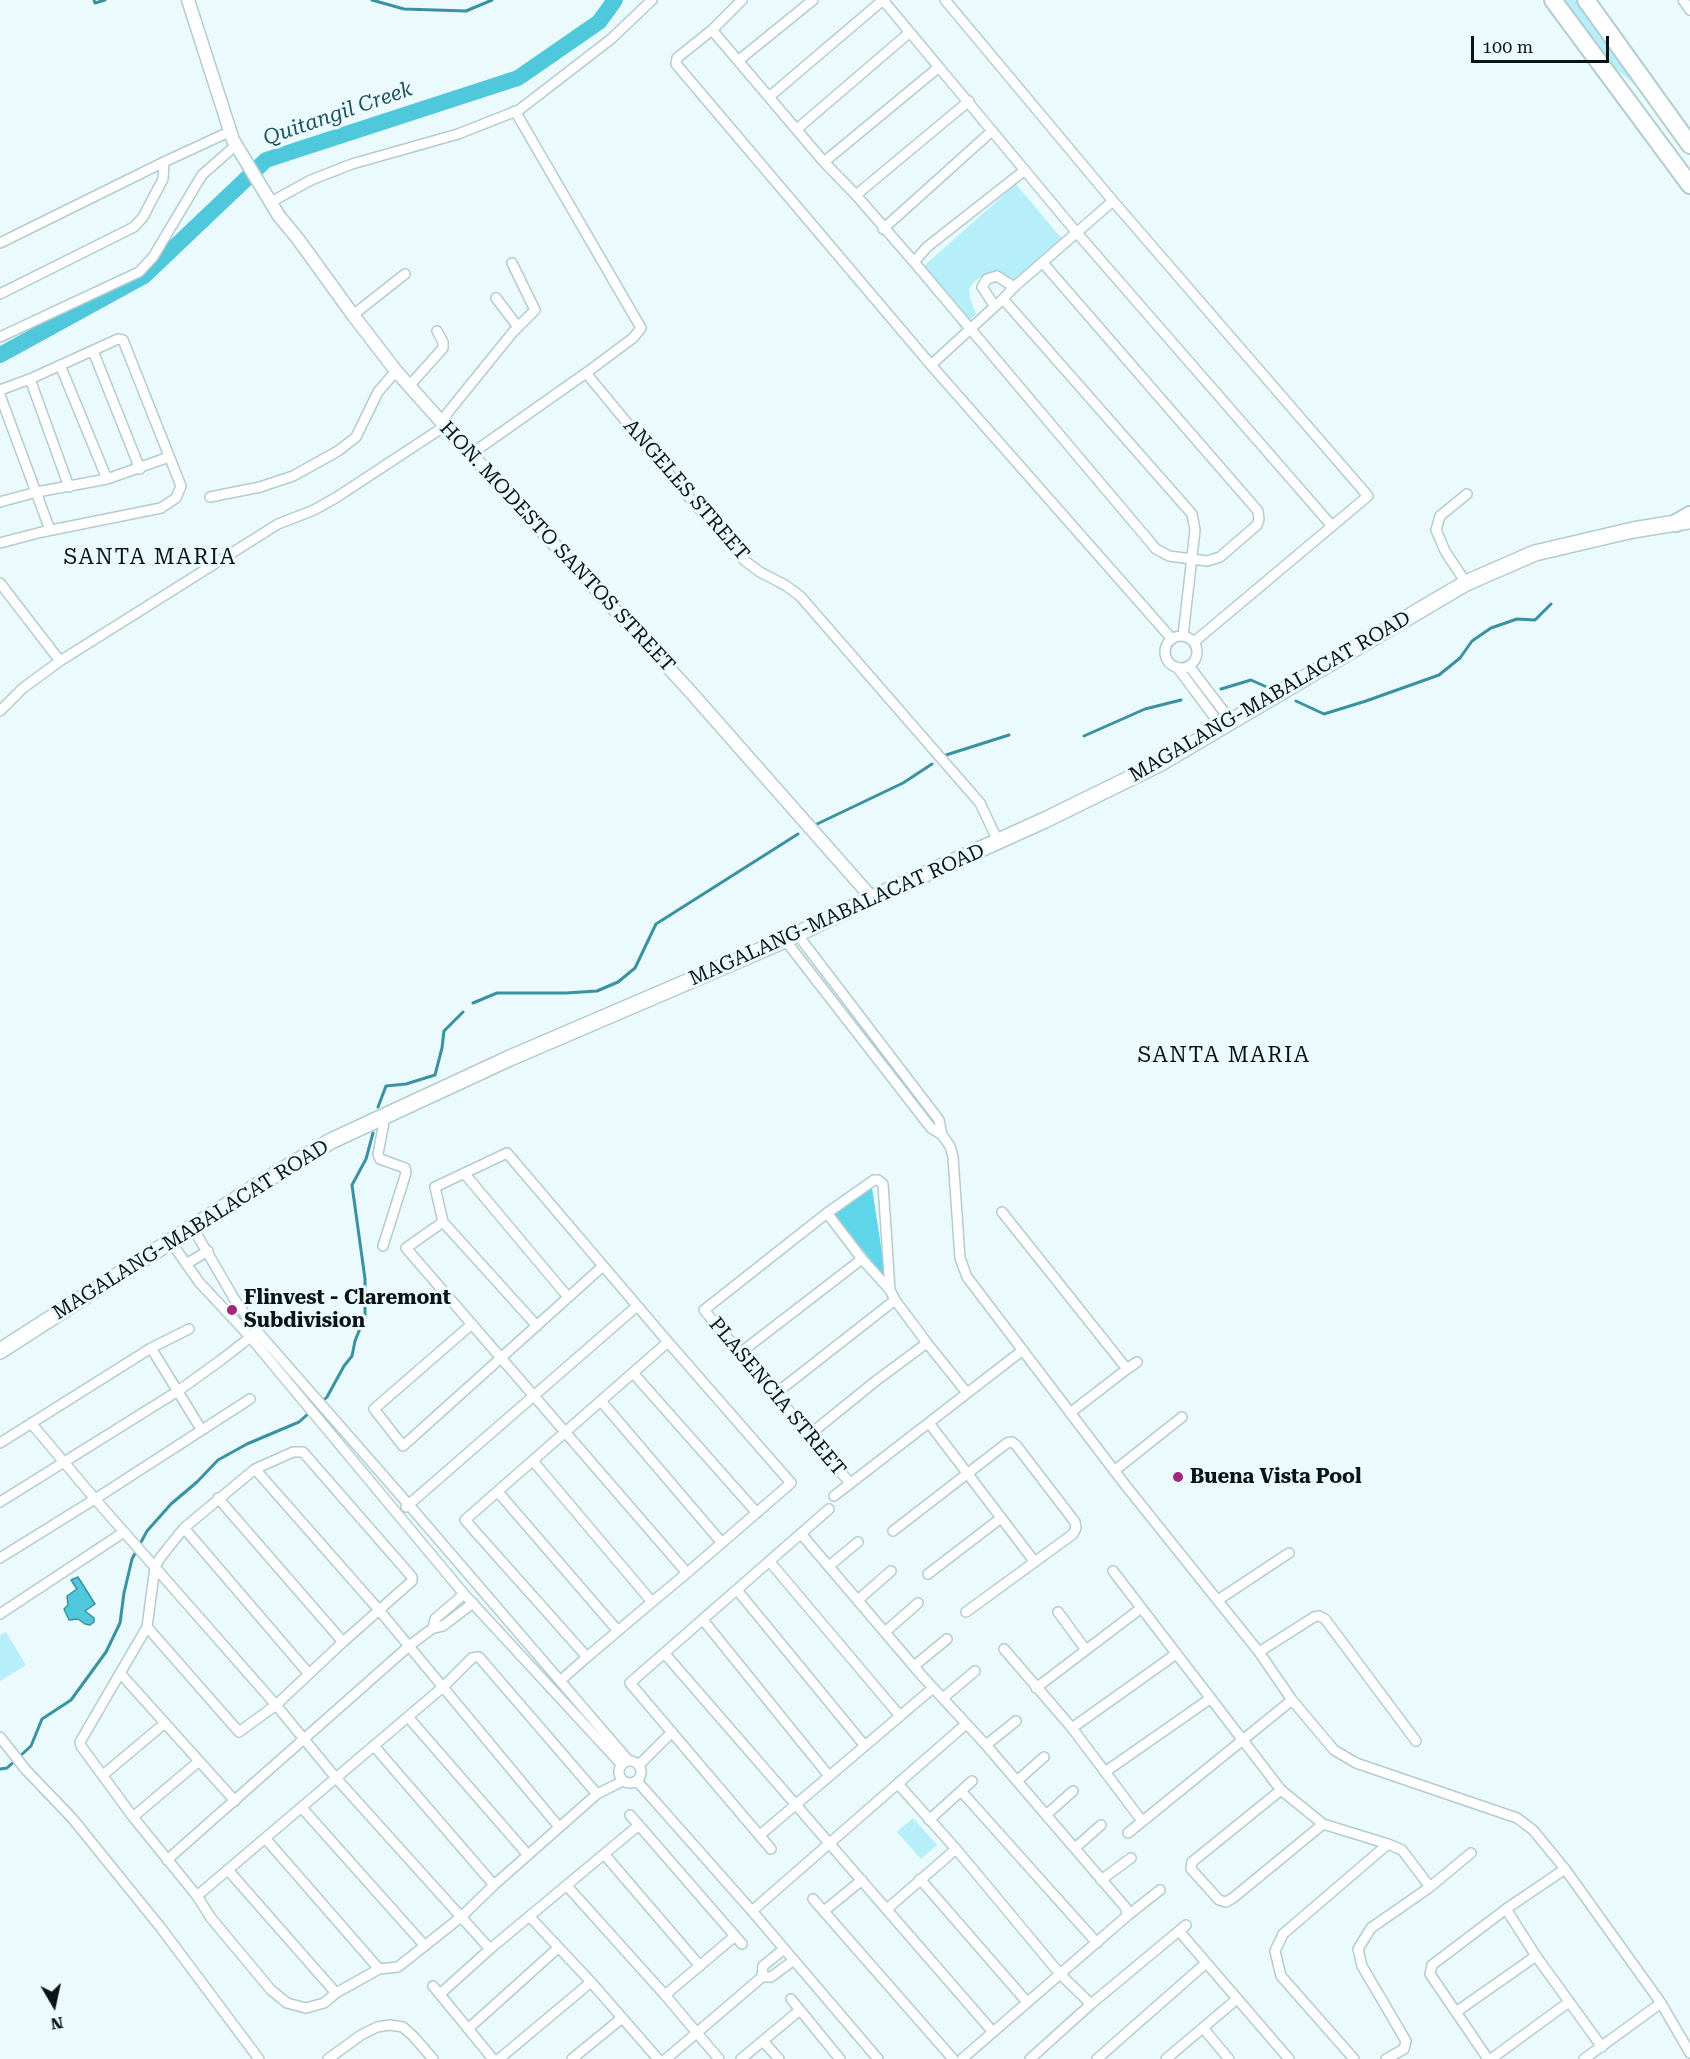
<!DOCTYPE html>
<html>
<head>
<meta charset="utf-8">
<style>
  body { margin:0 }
  #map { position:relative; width:1690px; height:2059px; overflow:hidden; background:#ebfbfd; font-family:"Roboto Serif",serif }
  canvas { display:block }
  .north { position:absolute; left:24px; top:1975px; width:60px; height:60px; -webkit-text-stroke:4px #ebfbfd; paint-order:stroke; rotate:171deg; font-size:16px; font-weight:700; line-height:24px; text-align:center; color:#0a1315 }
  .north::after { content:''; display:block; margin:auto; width:21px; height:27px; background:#0a1315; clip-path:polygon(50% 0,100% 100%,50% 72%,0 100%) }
  .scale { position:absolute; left:1471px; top:36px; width:138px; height:27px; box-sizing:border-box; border:3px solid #0a1315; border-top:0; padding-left:8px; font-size:18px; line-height:21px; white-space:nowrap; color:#0a1315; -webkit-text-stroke:4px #ebfbfd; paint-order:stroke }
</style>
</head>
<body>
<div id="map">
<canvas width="1690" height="2059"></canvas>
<div class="north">N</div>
<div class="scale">100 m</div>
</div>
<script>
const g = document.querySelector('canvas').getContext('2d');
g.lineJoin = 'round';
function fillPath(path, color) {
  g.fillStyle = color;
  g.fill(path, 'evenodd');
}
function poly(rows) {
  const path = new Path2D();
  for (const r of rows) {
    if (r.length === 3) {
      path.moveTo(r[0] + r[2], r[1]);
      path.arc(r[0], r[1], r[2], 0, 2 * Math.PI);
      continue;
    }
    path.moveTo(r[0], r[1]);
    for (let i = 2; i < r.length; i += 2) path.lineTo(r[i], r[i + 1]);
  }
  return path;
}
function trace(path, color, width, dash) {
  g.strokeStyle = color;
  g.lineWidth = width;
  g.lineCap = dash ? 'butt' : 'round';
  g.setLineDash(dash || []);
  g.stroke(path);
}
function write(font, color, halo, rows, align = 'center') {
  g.font = font + ' "Roboto Serif",serif';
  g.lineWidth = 6;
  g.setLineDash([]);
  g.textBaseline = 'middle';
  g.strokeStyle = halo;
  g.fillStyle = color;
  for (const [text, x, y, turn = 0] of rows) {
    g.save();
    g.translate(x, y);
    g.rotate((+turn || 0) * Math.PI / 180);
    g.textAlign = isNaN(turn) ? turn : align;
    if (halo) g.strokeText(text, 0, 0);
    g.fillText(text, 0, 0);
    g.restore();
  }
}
const green = poly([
  [1564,0,1583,0,1621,51,1635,85,1607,61],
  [1016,184,1062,239,1010,284,989,277,979,278,973,283,969,289,970,298,976,314,961,328,921,272,923,267],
  [6,1632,26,1665,0,1681,0,1635],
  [913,1818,937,1845,921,1859,897,1832]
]);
const forest = poly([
  [872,1188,886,1279,834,1214]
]);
const water = poly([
  [78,1577,95,1604,85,1611,94,1618,94,1622,90,1625,85,1624,78,1619,69,1620,64,1609,68,1605,67,1596,77,1589,71,1580,78,1577]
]);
const stream = poly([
  [94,0,95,3,105,0],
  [372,0,404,9,466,11,492,0],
  [1221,689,1251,680,1271,689],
  [1296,701,1324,714,1366,701,1439,675,1460,658,1472,641,1491,628,1517,619,1535,620,1551,604],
  [1084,736,1145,709,1181,700],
  [946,755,1009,735],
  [815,825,903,783,932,764],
  [473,1003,497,993,566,993,597,991,618,982,635,968,656,924,798,834],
  [378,1107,386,1086,406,1084,435,1075,442,1048,444,1031,463,1012],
  [0,1769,7,1768,31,1746,42,1719,71,1700,106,1652,120,1623,124,1593,132,1559,147,1531,171,1504,197,1482,218,1460,247,1444,299,1422,327,1397,344,1366,352,1356,355,1341,365,1316,365,1279,352,1185,366,1159,373,1133]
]);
const river = poly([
  [0,355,144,276,266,160,518,78,599,22,615,0]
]);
const minor = poly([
  [742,0,712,30,677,58,676,64,931,365,1172,639],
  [883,0,1077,233,1332,526],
  [945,0,1113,201,1368,496,1194,642],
  [1683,0,1690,10],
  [712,30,824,162,856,195,914,262,1156,549,1169,556,1207,561,1220,557,1257,525,1259,519,1258,511,1043,263],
  [739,60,813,0],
  [769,97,883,0],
  [797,129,909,33],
  [824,162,939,67],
  [856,195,969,101],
  [271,202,311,180,352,164,458,134,519,110,611,39,652,0],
  [883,229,992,131],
  [0,243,164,162],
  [914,262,927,247,1025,170],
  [0,294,134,227,143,217,163,179,164,162,231,131],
  [496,298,518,327],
  [1003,299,1192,514,1195,530,1183,636],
  [994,305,982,287,987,279,997,276,1014,287],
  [353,315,405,274],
  [0,337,139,272,153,257,202,175,236,145],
  [93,351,140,469],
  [60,365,107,479],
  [931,365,1003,299,1014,287,1113,201],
  [586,373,680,487,745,561,760,572,785,585,800,596,980,803,998,841],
  [30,379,69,487],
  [410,385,443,348,443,342,437,331],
  [0,390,30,379,118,339,123,340,181,486,176,498,161,508,42,532,0,543],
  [0,395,50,530],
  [441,421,513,332,535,310,512,263],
  [471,454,586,373,633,338,641,328,515,111],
  [210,497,260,487,293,476,338,451,356,437,378,392,396,371],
  [0,502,37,492,107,479,169,457],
  [0,583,60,661],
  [1466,583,1445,551,1436,530,1440,516,1467,494],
  [1181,652,16],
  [1189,666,1231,721],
  [1177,667,1221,726],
  [0,711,23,688,60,661,278,524,314,510,337,497,445,426],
  [797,934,939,1120,942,1135,950,1146,953,1157,960,1258,967,1277,1126,1486,1259,1652,1292,1700,1334,1750,1356,1763,1517,1818,1533,1830,1565,1869,1661,2003,1584,2059],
  [785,940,931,1128,942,1135],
  [464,1173,568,1297],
  [1002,1212,1127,1369,1070,1413],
  [827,1213,862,1259,890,1290,895,1300,927,1343,967,1393],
  [443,1222,537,1326],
  [193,1228,235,1300,256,1330,409,1505,628,1760],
  [171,1242,199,1282,251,1338,464,1594,621,1764],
  [383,1246,406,1173,405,1168,380,1159,378,1154,385,1117],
  [186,1264,208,1251],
  [472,1324,374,1409,403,1446,603,1266],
  [151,1348,201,1429],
  [740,1353,862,1259],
  [1127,1369,1137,1362],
  [633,1373,757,1513],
  [775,1394,895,1300],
  [601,1401,722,1543],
  [31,1423,95,1499,276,1705,336,1778,490,1949],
  [929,1423,1034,1561],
  [809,1435,877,1380,927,1343],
  [0,1443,151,1348,189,1329],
  [533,1461,652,1602],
  [255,1469,379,1610,559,1827],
  [1114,1471,1182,1417],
  [850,1483,704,1310,827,1213,874,1180,878,1180,883,1184,890,1290],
  [498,1492,618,1631],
  [834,1496,1023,1350],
  [218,1498,343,1642],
  [0,1502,178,1391,221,1360,253,1335],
  [406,1507,637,1306],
  [184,1528,309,1674],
  [893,1531,1007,1443,1012,1442,1016,1445,1075,1522,1076,1528,1073,1534,966,1612],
  [802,1535,923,1677,986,1745,1126,1908,1127,1916,962,2059],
  [0,1558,95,1499,250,1399],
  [770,1562,900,1716],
  [829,1566,858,1542],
  [1113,1571,1281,1790,1192,1862,1191,1869,1219,1900,1226,1902,1233,1898,1323,1824,1388,1844,1283,1934,1275,1951,1281,1976,1354,2059],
  [928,1574,1001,1518],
  [737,1590,865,1746],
  [858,1600,891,1571],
  [1218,1600,1289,1553],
  [1058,1612,1086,1650],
  [0,1614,124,1532],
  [703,1620,829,1776],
  [147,1627,239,1732,276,1705,343,1642,412,1581,412,1577,303,1452,293,1452,255,1469,184,1528,160,1558,155,1567,147,1627,80,1742,81,1746,133,1817,197,1896,211,1918,271,1990,287,2003,306,2008,324,2003,336,1993],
  [433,1628,435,1619,464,1594],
  [885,1632,918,1603],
  [1004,1649,1072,1728,1142,1821],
  [1259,1652,1314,1617,1319,1616,1325,1619,1416,1741],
  [665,1654,993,2032],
  [587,1657,465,1520,668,1342],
  [914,1666,947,1639],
  [120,1673,235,1801],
  [560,1681,587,1657,652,1602,687,1573,791,1483,668,1342,507,1153,435,1187,443,1222,406,1248,687,1573],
  [1036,1688,1140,1609],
  [943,1698,975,1671],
  [408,1717,528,1855],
  [1072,1728,1176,1654],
  [0,1737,26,1770,72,1818,161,1928,259,2059],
  [986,1745,1016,1721],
  [374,1746,494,1885],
  [630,1772,11],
  [639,1765,672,1732],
  [1105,1772,1211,1698],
  [103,1775,165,1723],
  [637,1781,752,1911,878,2059],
  [1017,1781,1044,1757],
  [1281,1790,1323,1824],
  [961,1791,972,1781],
  [302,1808,425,1946],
  [630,1815,742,1944],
  [1046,1815,1073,1791],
  [133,1817,198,1762],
  [929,1820,961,1791,1097,1943],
  [1128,1833,1292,1700],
  [760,1835,933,1688],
  [265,1838,379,1969,398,1967,461,1917,494,1885,597,1794,623,1781],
  [1388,1844,1402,1850,1430,1887],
  [1075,1848,1101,1825],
  [771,1849,630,1683,829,1509],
  [956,1849,1060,1974,1091,2004],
  [604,1854,700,1966],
  [167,1860,409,1646,433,1628,443,1626,473,1603],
  [228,1870,336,1993,379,1969],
  [920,1879,1027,2002],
  [1101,1880,1131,1858],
  [567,1886,665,1995,719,2059],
  [197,1896,443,1687,472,1658,476,1657,479,1657,597,1794],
  [813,1899,953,2059],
  [887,1909,956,1849,898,1784],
  [1506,1909,1536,1956,1602,2047],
  [752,1911,966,1724],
  [824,1911,862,1880],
  [1127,1916,1160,1890],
  [530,1917,591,1982,658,2059],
  [1179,1931,1289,2059],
  [762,1977,763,1966,784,1949],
  [433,1986,493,2059],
  [440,1994,490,1949,639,1825],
  [665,1995,735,1936],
  [791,1999,840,2059],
  [1661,2003,1690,2053],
  [1456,2012,1536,1956],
  [469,2028,558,1948],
  [1203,2028,1229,2059],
  [763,2041,779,2059],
  [328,2059,361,2035,377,2027,390,2025,403,2027,414,2037,433,2059],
  [499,2059,591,1982],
  [572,2059,622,2018],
  [666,2059,762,1977,771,1977,794,1960],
  [741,2059,800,2010],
  [1030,2059,1091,2004,1186,1925],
  [1097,2059,1206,1963],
  [1166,2059,1237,1999],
  [1386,2059,1404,2049,1406,2041,1362,1966,1358,1949,1371,1928,1430,1887,1471,1853],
  [1488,2059,1430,1974,1432,1965,1506,1909,1565,1869],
  [1491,2059,1569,2002]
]);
const tertiary = poly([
  [188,0,233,140,279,216,298,239,353,315,396,371,445,426,688,689,872,898]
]);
const primary = poly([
  [0,1351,266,1180,331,1141,510,1058,785,940,872,898,1045,820,1159,764,1466,583,1535,553,1633,530,1688,521]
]);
const motorway = poly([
  [1553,0,1690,185],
  [1586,0,1690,145],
  [1676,523,1690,515]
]);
const markers = [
  [232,1310,6,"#a3277b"],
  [1178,1477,6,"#a3277b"]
];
const streetNames = [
  ["ANGELES STREET",686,490,49],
  ["HON. MODESTO SANTOS STREET",557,547,47],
  ["MAGALANG-MABALACAT ROAD",1270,697,-30],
  ["MAGALANG-MABALACAT ROAD",837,915,-24],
  ["MAGALANG-MABALACAT ROAD",191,1230,-32],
  ["PLASENCIA STREET",777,1397,50]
];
const poiNames = [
  ["Flinvest - Claremont",244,1298],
  ["Subdivision",244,1321],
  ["Buena Vista Pool",1190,1477]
];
const waterNames = [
  ["Quitangil Creek",338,114,-19]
];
const quarterNames = [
  ["SANTA MARIA",150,558],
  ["SANTA MARIA",1224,1056]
];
fillPath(green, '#b6eef9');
fillPath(forest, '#5ed5e8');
fillPath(water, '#4fc8db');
trace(water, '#3a92a0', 1.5);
trace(stream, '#3a92a0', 3);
trace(river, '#4fc8db', 16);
trace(minor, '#b3ccd0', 12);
trace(tertiary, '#b3ccd0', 15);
trace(primary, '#b3ccd0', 18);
trace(motorway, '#b3ccd0', 20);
trace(minor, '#fff', 9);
trace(tertiary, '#fff', 12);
trace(primary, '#fff', 15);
trace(motorway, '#fff', 16);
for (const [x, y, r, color] of markers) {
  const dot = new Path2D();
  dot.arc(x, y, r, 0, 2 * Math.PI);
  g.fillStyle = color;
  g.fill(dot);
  trace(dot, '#ebfbfd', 2);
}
write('20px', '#0a1315', '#ebfbfd', streetNames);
write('bold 20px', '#0a1315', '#ebfbfd', poiNames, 'left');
write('italic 21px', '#20535c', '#ebfbfd', waterNames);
g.letterSpacing = '1.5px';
write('22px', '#0a1315', '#ebfbfd', quarterNames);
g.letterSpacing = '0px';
</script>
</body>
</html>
